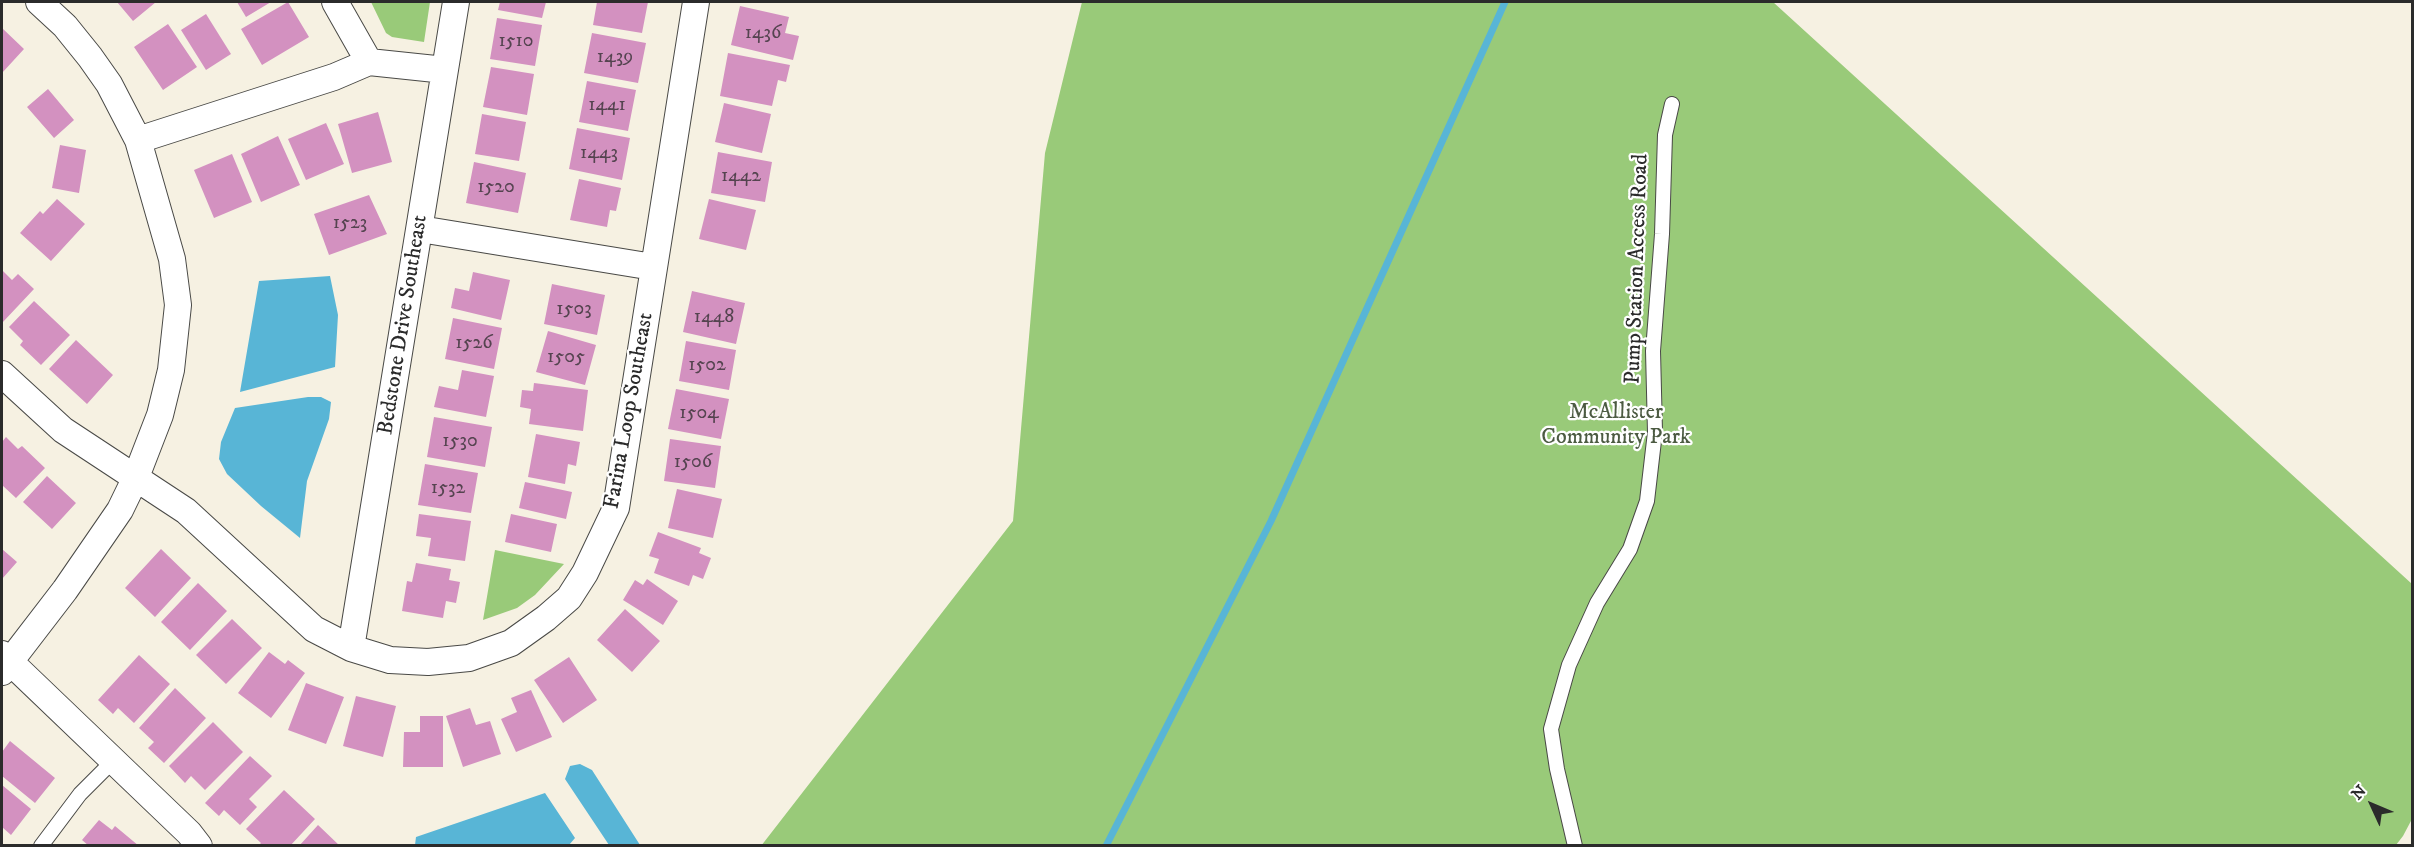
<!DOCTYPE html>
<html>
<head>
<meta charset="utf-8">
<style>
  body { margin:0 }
  #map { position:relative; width:2414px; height:847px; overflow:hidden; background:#f6f1e2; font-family:"IM FELL DW Pica",serif }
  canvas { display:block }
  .frame { position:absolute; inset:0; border:3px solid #2b2b2b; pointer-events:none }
  .north { position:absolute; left:2342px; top:775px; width:60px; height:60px; -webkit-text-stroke:4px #fff; paint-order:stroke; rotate:314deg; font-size:16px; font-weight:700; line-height:24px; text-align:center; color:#2b2b2b }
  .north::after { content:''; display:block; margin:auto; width:21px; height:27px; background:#2b2b2b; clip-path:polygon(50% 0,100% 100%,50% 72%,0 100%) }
</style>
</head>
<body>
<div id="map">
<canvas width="2414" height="847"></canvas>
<div class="frame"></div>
<div class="north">N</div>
</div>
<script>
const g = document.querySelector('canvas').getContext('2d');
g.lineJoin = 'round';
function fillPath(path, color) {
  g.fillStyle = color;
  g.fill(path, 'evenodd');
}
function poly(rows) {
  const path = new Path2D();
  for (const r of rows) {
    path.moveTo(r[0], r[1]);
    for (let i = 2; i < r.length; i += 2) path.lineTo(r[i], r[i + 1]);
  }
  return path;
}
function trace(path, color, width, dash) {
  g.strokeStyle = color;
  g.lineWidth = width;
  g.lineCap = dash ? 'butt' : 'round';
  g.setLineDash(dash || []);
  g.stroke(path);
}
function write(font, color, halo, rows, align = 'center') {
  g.font = font + ' "IM FELL DW Pica",serif';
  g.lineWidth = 4.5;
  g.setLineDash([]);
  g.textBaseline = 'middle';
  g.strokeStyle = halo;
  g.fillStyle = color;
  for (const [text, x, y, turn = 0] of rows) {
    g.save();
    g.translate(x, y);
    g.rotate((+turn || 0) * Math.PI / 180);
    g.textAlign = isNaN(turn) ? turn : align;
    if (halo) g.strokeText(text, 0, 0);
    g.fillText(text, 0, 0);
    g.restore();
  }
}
const green = poly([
  [371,2,430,2,424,42,392,37,386,33],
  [1082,2,1773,2,2412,584,2412,819,2403,836,2396,845,761,846,1013,521,1045,153],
  [495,550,564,564,535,595,517,608,483,620]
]);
const water = poly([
  [330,276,338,315,335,367,240,392,259,281],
  [308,397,321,397,331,402,329,419,307,481,300,538,261,506,227,474,219,459,221,442,235,408],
  [580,764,592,770,640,845,609,845,565,779,570,766],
  [545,793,575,838,569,845,415,845,416,837]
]);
const stream = poly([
  [1106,846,1271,521,1505,2]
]);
const building = poly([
  [117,2,156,2,133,21],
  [237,2,271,2,246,17],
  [288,2,309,37,262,65,241,29],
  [500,2,546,2,542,18,498,10],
  [597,2,648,2,642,33,593,25],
  [740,6,789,17,785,33,799,36,793,60,731,45],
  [206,14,231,54,206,70,181,30],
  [497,18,542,25,535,66,490,59],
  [168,24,197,67,163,90,134,47],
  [2,28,24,49,2,73],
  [592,33,646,43,638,83,584,73],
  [728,53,790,65,786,82,778,80,772,106,720,96],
  [491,67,534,74,527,115,483,107],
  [587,81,636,90,628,131,579,122],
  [48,89,74,120,54,138,27,107],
  [724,103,771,114,762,153,715,142],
  [378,112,392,162,352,173,338,124],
  [482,114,526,122,519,161,475,154],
  [326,123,344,164,306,180,288,139],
  [577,128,630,138,622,180,569,169],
  [278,136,300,185,261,202,241,154],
  [60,145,86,150,79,193,52,188],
  [718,152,772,162,765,202,711,193],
  [232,154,252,202,214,218,194,170],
  [474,162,526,173,518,213,466,203],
  [579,179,621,188,616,211,610,210,607,227,570,220],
  [369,195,387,234,329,255,314,214],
  [57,199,85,224,51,261,20,233,40,211,43,214],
  [709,199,756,210,746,250,699,239],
  [2,270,12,280,18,274,34,289,2,323],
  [473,272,510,280,501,320,451,308,455,288,469,291],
  [552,284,605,295,597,335,544,324],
  [692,291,745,303,736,344,683,332],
  [34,301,70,335,41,365,20,345,23,341,9,327],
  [453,318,502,328,494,369,445,359],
  [548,331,596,345,585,385,536,372],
  [76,340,113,375,87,404,49,369],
  [686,341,736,350,729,390,679,381],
  [462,370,494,376,486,417,434,407,439,386,458,390],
  [534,383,588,390,583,431,529,424,531,409,520,407,522,390,533,391],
  [676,389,729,399,721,439,668,429],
  [434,417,492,427,485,467,427,457],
  [536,434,580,442,576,466,568,464,565,484,528,477],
  [6,437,18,449,22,446,45,468,16,498,2,485,2,442],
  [670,439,721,446,715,488,664,481],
  [425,464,478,473,471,513,418,505],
  [47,476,76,503,52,529,23,502],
  [525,482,572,492,566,519,519,508],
  [677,489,722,499,713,538,668,528],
  [419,514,471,521,465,561,428,556,431,538,416,536],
  [511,514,557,524,551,552,505,542],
  [658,532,701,548,699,553,711,558,703,579,693,575,689,586,654,573,659,559,649,556],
  [2,549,17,562,2,579],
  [161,549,191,578,155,617,125,588],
  [416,563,451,569,449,580,460,582,456,603,446,601,443,618,402,611,407,581,412,582],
  [647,579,678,601,663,625,623,600,635,580,643,585],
  [198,583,227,611,190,650,161,622],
  [625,609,660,641,632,672,597,640],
  [232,619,262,648,226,684,196,655],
  [269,652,285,664,288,660,305,673,271,718,238,693],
  [139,655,170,684,134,723,118,708,113,714,98,700],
  [569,657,597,700,563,723,534,680],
  [306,683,344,697,326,744,288,730],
  [175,688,206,718,164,763,148,748,154,742,139,728],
  [531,690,552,737,516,752,501,719,517,712,511,698],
  [356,696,396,706,383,757,343,746],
  [470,708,476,725,490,721,501,754,463,767,446,716],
  [420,716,443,716,443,767,403,767,404,732,420,732],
  [213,722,243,752,205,790,191,776,185,783,169,766],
  [10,741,55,778,35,803,2,776,2,752],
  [250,756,272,776,249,799,257,807,240,825,224,810,219,816,205,803],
  [2,785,31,809,11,835,2,827],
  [284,790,315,819,290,846,258,846,261,843,246,829],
  [99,820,112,830,115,826,139,846,89,846,82,840],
  [318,825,340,846,299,846]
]);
const lane = poly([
  [41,846,80,794,112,762],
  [1575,846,1557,769,1551,729,1569,665,1597,603,1630,549,1647,501,1655,432,1653,351,1662,234,1665,135,1672,104]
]);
const street = poly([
  [335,2,369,62],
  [138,140,334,77,369,62,445,70],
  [420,229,653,267],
  [2,374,63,430,186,511,314,629,351,648,390,660,428,662,469,658,511,643,546,618,569,598,585,573,616,508,696,2],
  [351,648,456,2],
  [2,654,189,833,199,846],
  [2,672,65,590,120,510,136,477,160,415,171,370,178,305,172,259,138,140,109,84,90,57,65,26,39,2]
]);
const numberNames = [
  ["1436",763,34],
  ["1510",516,42],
  ["1439",615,58],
  ["1441",607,106],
  ["1443",599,154],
  ["1442",741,177],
  ["1520",496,188],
  ["1523",350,224],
  ["1503",574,310],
  ["1448",714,318],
  ["1526",474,344],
  ["1505",566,358],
  ["1502",707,366],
  ["1504",699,414],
  ["1530",460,442],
  ["1506",693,463],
  ["1532",448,489]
];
const streetNames = [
  ["Pump Station Access Road",1638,269,-88],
  ["Bedstone Drive Southeast",404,325,-81],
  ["Farina Loop Southeast",630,411,-80]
];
const parkNames = [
  ["McAllister",1616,413],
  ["Community Park",1616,438]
];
fillPath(green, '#99ca79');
fillPath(water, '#58b5d6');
trace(stream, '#58b5d6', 7);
fillPath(building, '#d391c0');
trace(lane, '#494946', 16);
trace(street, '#494946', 28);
trace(lane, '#fff', 14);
trace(street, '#fff', 26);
write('20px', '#554450', null, numberNames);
write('22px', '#2b2b2b', '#fff', streetNames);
write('22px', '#4c5b42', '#fff', parkNames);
</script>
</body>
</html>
